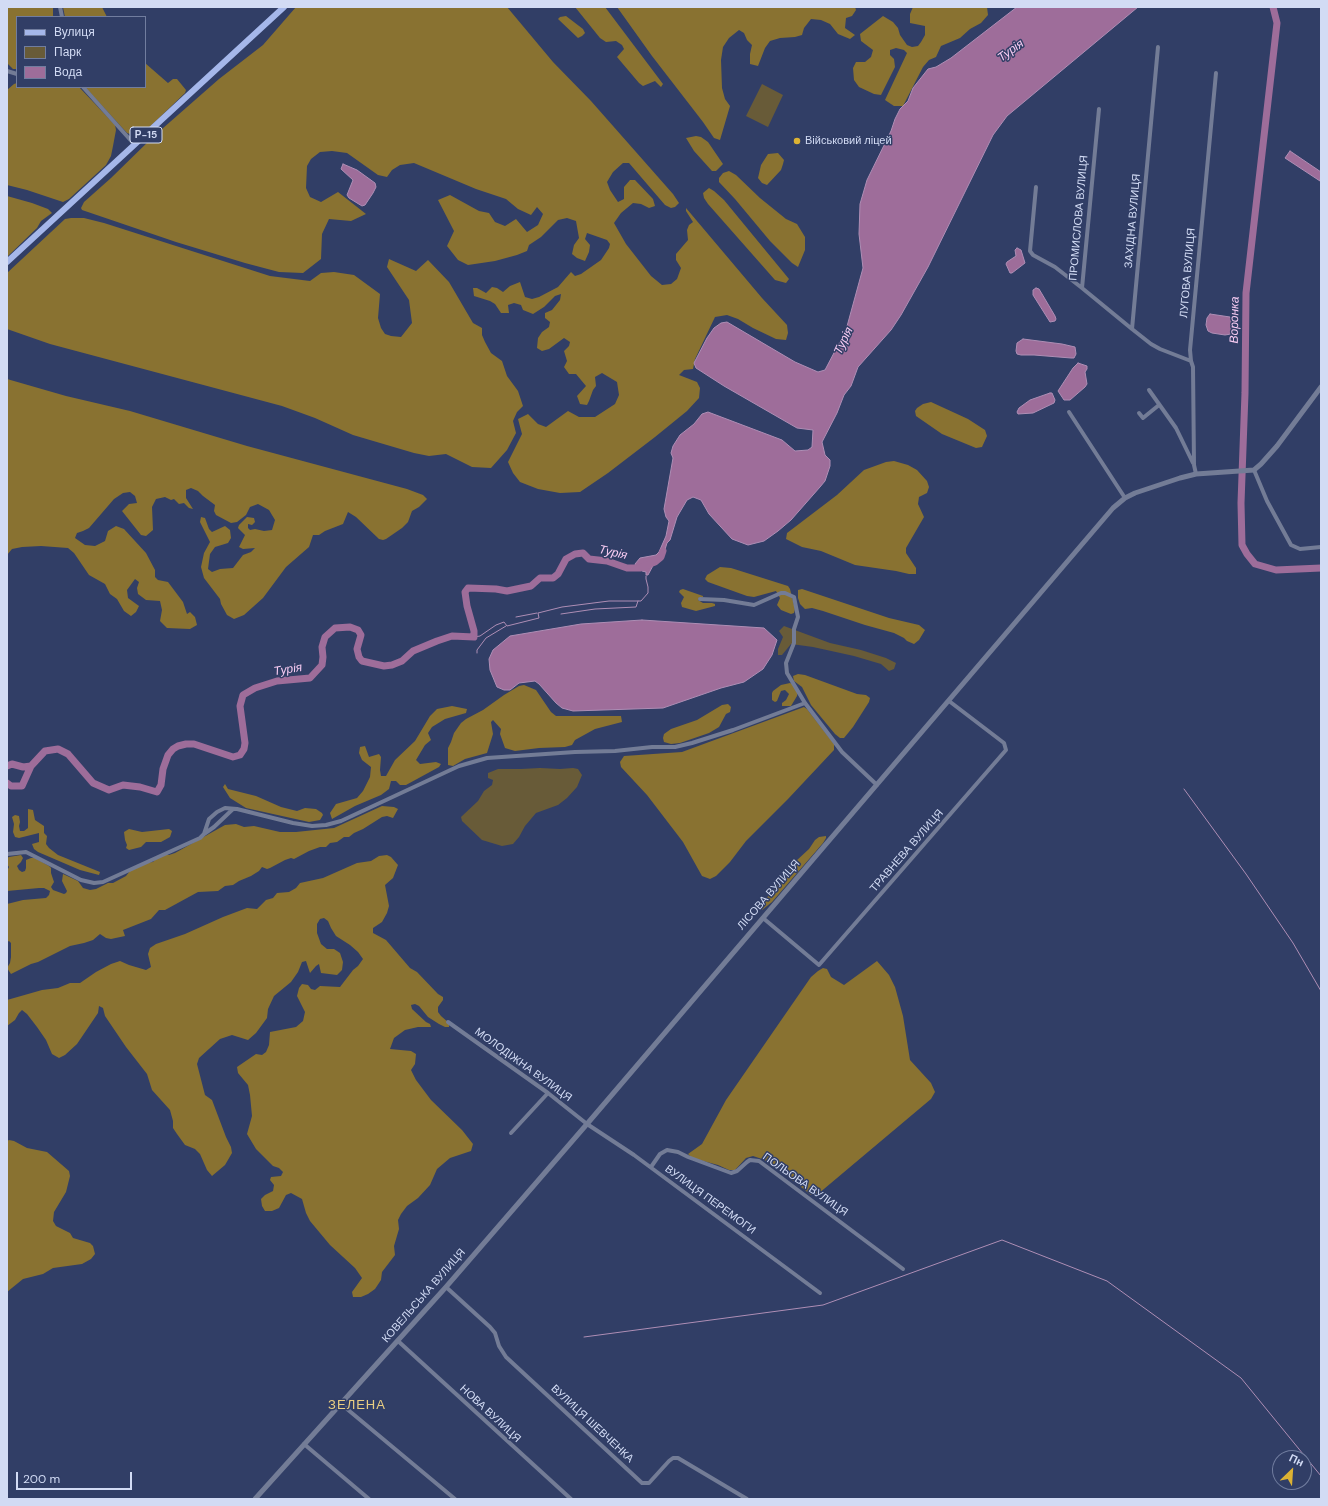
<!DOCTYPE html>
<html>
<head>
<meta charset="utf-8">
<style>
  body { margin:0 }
  #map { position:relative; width:1328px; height:1506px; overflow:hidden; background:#313e66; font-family:"DM Sans",sans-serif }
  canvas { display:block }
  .frame { position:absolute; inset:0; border:8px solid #d2dbf4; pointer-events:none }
  .legend { position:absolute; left:16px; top:16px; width:130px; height:72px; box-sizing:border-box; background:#313e66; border:1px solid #717d9f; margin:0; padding:5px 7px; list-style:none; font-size:12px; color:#d2dbf4 }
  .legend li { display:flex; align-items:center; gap:8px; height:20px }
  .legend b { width:20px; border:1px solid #717d9f }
  .north { position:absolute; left:1272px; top:1450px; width:40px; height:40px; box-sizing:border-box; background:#313e66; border:1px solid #717d9f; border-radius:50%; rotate:25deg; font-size:11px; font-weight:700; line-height:16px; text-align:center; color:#d2dbf4 }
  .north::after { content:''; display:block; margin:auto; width:14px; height:18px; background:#dcb233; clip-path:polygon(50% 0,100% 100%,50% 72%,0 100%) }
  .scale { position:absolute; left:16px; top:1472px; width:116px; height:18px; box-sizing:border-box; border:2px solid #d2dbf4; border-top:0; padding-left:5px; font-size:12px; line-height:14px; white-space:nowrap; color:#d2dbf4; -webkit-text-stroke:3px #313e66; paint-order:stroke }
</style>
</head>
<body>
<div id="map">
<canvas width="1328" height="1506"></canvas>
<div class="frame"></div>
<ul class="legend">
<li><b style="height:5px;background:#a5b7ea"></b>Вулиця</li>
<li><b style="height:11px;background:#685b38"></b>Парк</li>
<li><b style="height:11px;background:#9e6d9a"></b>Вода</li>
</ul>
<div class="north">Пн</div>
<div class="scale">200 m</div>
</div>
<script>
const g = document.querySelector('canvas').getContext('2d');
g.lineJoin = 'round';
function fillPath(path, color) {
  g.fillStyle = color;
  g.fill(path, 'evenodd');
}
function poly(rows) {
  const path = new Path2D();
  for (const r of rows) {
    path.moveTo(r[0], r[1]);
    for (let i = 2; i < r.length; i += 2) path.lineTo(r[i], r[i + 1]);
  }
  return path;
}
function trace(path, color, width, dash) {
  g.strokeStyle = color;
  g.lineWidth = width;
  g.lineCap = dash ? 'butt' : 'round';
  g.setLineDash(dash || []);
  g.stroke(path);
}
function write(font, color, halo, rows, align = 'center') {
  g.font = font + ' "DM Sans",sans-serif';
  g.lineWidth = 3;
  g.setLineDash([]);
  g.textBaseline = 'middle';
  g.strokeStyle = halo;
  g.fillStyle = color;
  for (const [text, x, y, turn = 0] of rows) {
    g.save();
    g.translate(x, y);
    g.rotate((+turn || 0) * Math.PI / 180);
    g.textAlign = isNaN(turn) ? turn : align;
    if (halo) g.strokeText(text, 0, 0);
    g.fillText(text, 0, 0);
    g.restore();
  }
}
const green = poly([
  [762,84,783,95,768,127,746,116],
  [784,626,830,643,861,650,886,658,896,663,894,669,889,671,881,664,854,656,813,647,791,644,782,655,778,655,778,649,783,637,779,631],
  [540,768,560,769,573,768,578,769,582,775,577,787,567,798,558,805,536,813,525,826,519,837,513,844,502,846,482,840,462,821,461,817,478,801,484,791,492,785,493,780,488,778,488,773,498,769,521,769]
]);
const forest = poly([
  [7,7,53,7,53,17,17,17,17,69,13,69,7,63],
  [63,7,102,7,107,17,65,17],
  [296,7,507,7,553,62,591,101,673,194,679,203,675,207,671,208,665,205,629,163,623,163,613,172,607,182,610,190,618,202,624,199,624,187,630,180,635,180,653,199,655,206,649,208,641,204,633,203,621,213,614,223,626,244,651,276,662,285,671,284,677,279,681,268,676,260,676,254,688,240,687,230,689,225,693,222,686,211,686,208,762,298,787,325,788,333,786,340,776,339,753,328,738,319,727,315,715,317,695,359,693,369,684,370,679,375,697,382,700,388,699,398,687,411,655,437,608,473,580,492,560,493,538,489,520,482,513,473,508,462,522,434,518,419,528,414,538,424,546,427,568,411,579,417,595,417,615,404,619,395,617,382,602,373,595,377,596,386,593,390,589,401,587,405,580,404,577,396,586,386,576,374,569,374,564,367,567,361,564,351,569,346,570,342,564,338,549,349,542,351,537,348,538,338,542,332,549,327,550,322,545,318,545,313,552,310,560,300,561,294,555,296,544,307,533,314,523,310,521,305,514,303,508,305,509,313,501,313,495,304,490,301,474,296,473,288,477,288,486,293,492,287,497,288,503,292,510,286,520,282,525,297,532,299,539,297,558,287,571,272,575,276,581,274,601,260,609,248,610,244,607,240,587,233,585,239,590,245,589,252,585,261,577,258,572,254,574,245,579,238,576,221,567,218,558,220,541,237,529,245,527,251,517,255,495,261,468,265,458,260,447,246,454,231,438,200,450,195,479,211,489,213,495,222,505,226,516,219,527,232,538,225,543,214,537,207,531,215,518,209,506,199,476,189,414,163,400,165,392,170,387,177,378,175,347,153,332,151,320,152,311,159,307,166,306,188,310,197,321,202,338,192,366,214,351,221,329,219,322,234,321,259,303,273,279,272,245,263,176,242,82,210,81,208,84,202,111,178,154,136,219,79,263,45],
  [575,7,605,7,663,84,661,87,655,81,643,86,639,83,617,57,624,49,622,45,616,41,606,42,600,38],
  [617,7,855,7,856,10,852,16,846,18,845,28,855,35,850,39,838,34,830,24,821,20,811,19,804,28,802,35,795,37,780,38,770,41,765,48,758,66,750,64,750,54,752,45,747,40,744,33,739,30,729,38,723,47,721,60,722,88,725,99,730,106,720,140,714,138,703,122,652,56],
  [913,7,987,7,988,15,981,23,970,29,960,38,941,46,936,57,929,60,923,67,903,106,894,106,885,100,907,53,904,50,896,48,890,50,890,55,894,59,895,67,881,95,874,94,859,87,854,80,853,68,856,62,865,62,871,57,873,50,861,41,860,34,883,16,893,22,898,28,900,35,907,45,912,47,918,46,921,42,925,35,925,26,910,23,910,14],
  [566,16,583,29,585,33,582,36,578,38,558,19,560,17],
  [145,63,168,83,173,79,177,79,186,90,185,93,160,117,141,135,136,136,127,133,85,87,145,87],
  [17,83,17,87,79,87,115,125,116,130,113,146,111,156,106,165,69,199,63,202,27,190,7,185,7,90,14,84],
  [696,136,701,137,708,142,723,164,716,171,712,171,694,151,686,138],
  [778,153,784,160,783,164,781,170,767,185,762,183,758,178,761,165,768,154],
  [729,171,736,175,760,198,786,219,797,224,805,237,805,250,798,267,792,263,770,241,735,199,719,182,719,178,723,173],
  [709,188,714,191,724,200,789,279,786,283,775,280,708,204,704,198,703,193],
  [7,196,32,203,48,209,52,213,41,221,37,228,7,257],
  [71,218,84,218,104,223,270,276,310,281,321,273,334,272,354,275,380,294,378,318,381,328,385,334,391,336,401,337,412,323,409,300,387,267,389,259,416,271,428,260,449,282,473,323,482,328,482,335,485,342,491,353,502,361,507,376,518,391,523,406,517,412,513,421,516,433,507,450,491,468,472,467,446,454,429,456,414,453,353,435,315,418,282,406,50,344,7,329,7,273,65,219],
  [7,379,66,396,130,411,247,446,407,489,423,495,427,499,419,507,412,511,408,522,402,528,386,539,383,540,379,539,356,517,348,512,343,524,325,531,319,535,313,535,309,547,286,567,263,598,244,615,234,619,227,615,221,604,220,599,204,578,201,567,204,553,210,542,200,522,201,517,205,518,209,529,212,532,225,526,230,530,231,538,228,543,215,547,210,554,208,569,212,572,220,569,233,568,243,555,251,552,255,548,243,549,239,547,245,535,238,528,239,525,247,517,254,518,255,522,252,525,248,524,248,528,250,530,255,529,264,531,272,530,275,520,269,510,258,504,250,507,246,515,237,522,231,523,216,515,214,511,215,505,203,496,198,491,191,488,186,490,186,498,193,509,189,508,184,503,179,504,174,499,171,500,165,497,156,499,152,507,153,530,146,536,141,535,122,511,129,504,137,503,135,496,130,492,123,493,114,499,89,528,83,531,77,533,75,538,85,545,95,546,105,541,108,531,116,526,124,529,146,553,155,570,155,577,158,580,168,582,183,602,187,614,190,612,195,617,197,625,190,629,167,628,160,621,162,610,160,601,146,600,138,594,137,588,139,582,135,579,127,590,128,598,139,606,136,612,131,616,124,611,117,599,110,594,105,584,89,575,74,553,68,548,41,546,22,547,12,549,7,555],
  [931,402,968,419,985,430,987,436,982,447,976,448,942,434,916,416,915,411,917,408,923,404],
  [894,461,908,465,917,470,927,481,929,487,927,493,919,497,918,504,924,517,906,548,906,553,916,568,916,574,909,574,896,571,855,565,821,551,802,547,786,539,787,533,791,530,837,495,864,470,886,462],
  [720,567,731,568,788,586,790,589,795,609,794,613,791,614,781,610,777,605,780,598,776,591,754,597,747,596,708,582,705,579,707,575],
  [683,589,703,596,703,597,700,597,698,600,703,603,712,603,715,604,715,606,696,611,682,607,681,603,684,597,679,592,680,590],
  [802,589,889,618,919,625,925,630,919,640,914,644,907,641,904,638,894,633,865,625,823,611,812,608,805,609,800,604,798,598,798,590],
  [798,674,805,675,857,694,866,695,870,698,869,702,853,727,844,738,840,738,835,734,811,705,802,687,794,681,793,676],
  [790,683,795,685,798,690,797,696,791,706,782,706,782,703,786,700,789,694,785,690,781,691,777,701,775,702,772,700,772,693,773,691,781,685],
  [524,685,536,690,551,712,556,716,621,716,622,722,595,729,575,740,572,745,565,747,539,748,515,751,505,748,500,734,501,729,493,720,491,722,493,734,487,753,465,759,453,766,448,765,448,748,451,742,454,733,461,723,466,719,483,710,504,695,519,686],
  [728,704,731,707,730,712,726,714,719,727,709,733,680,743,671,744,664,742,663,738,664,734,671,729,697,720,722,705],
  [452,706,467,709,466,713,445,719,432,727,428,733,431,740,425,745,416,760,420,764,436,762,441,764,439,767,406,785,400,785,396,781,391,781,389,789,381,795,355,806,332,819,330,813,336,804,357,798,363,791,370,777,371,767,362,760,359,753,360,747,365,746,369,757,379,754,381,757,380,770,381,776,386,776,395,760,415,741,430,716,437,709],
  [804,707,807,709,834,744,834,750,788,799,746,841,730,862,716,876,710,879,702,876,683,842,647,795,621,767,620,762,624,756,682,752],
  [225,784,228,789,256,796,281,807,297,811,305,808,316,809,322,813,323,815,320,820,309,822,246,808,230,798,223,787],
  [382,806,394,807,398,809,393,818,387,816,382,817,363,829,354,833,349,837,344,837,337,842,330,843,326,847,320,847,309,851,294,859,291,858,285,860,270,868,267,869,262,867,259,871,251,876,239,881,233,885,225,886,218,891,198,892,165,910,159,910,151,919,123,930,125,936,111,939,106,938,100,934,93,940,84,943,70,946,38,962,31,964,11,974,7,968,10,963,11,957,11,943,9,941,7,942,7,904,23,900,46,898,49,895,50,891,44,888,39,888,7,891,7,871,9,867,7,864,7,858,9,857,21,855,23,858,21,862,17,866,19,870,22,872,25,871,26,868,26,860,31,858,35,858,49,866,51,868,51,873,54,882,51,887,53,890,64,894,66,893,67,891,62,881,63,874,78,881,83,888,90,890,96,889,108,883,113,883,126,876,133,867,144,863,153,862,158,856,162,854,169,855,175,853,225,825,236,824,244,827,254,826,280,832,296,832,334,828],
  [28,809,33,810,35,820,44,826,44,833,47,836,46,844,49,848,58,855,100,872,99,875,80,870,38,852,34,849,32,844,39,842,39,833,19,838,15,837,13,832,14,824,12,817,15,815,19,816,20,822,19,826,20,831,24,831,28,828],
  [129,829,142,832,169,829,172,831,170,837,161,842,146,842,141,847,129,850,126,848,127,845,125,840,124,832],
  [826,836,826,838,823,843,772,902,762,910,761,906,764,901,791,869,796,861,809,849,815,840,819,837],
  [387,855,391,857,398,865,393,878,385,885,389,906,387,913,382,922,373,928,373,933,386,940,410,968,417,972,438,994,443,997,443,1000,438,1007,438,1012,441,1016,449,1023,449,1027,445,1027,439,1024,428,1017,419,1006,415,1004,411,1005,412,1009,426,1022,430,1024,431,1027,418,1027,405,1030,394,1038,390,1049,411,1051,416,1054,415,1064,411,1070,416,1080,431,1100,462,1130,473,1144,471,1151,450,1158,437,1169,430,1185,418,1198,407,1206,401,1214,398,1220,399,1229,394,1246,395,1255,382,1272,381,1280,375,1289,368,1294,361,1297,353,1297,352,1292,362,1278,355,1268,330,1245,310,1221,306,1213,302,1199,291,1193,286,1195,279,1208,272,1211,265,1211,262,1206,261,1199,265,1195,273,1191,274,1185,270,1180,271,1177,281,1176,283,1172,279,1168,273,1166,256,1149,247,1134,252,1116,250,1095,248,1085,238,1073,237,1067,256,1054,262,1055,266,1052,269,1045,270,1032,296,1027,303,1021,305,1012,297,996,299,988,302,984,308,985,311,989,315,990,320,986,340,987,353,970,358,966,363,959,358,952,350,945,336,936,331,928,328,921,324,918,320,919,317,924,317,933,321,944,327,949,334,949,340,953,343,962,342,970,337,975,321,973,319,964,316,966,310,973,306,961,302,962,298,972,291,982,274,996,268,1009,267,1018,256,1033,248,1040,232,1035,220,1039,199,1058,197,1064,205,1095,212,1100,226,1137,231,1147,232,1153,225,1165,212,1176,207,1170,200,1154,195,1149,185,1145,177,1134,173,1128,173,1121,170,1110,152,1090,147,1074,126,1047,105,1016,103,1008,99,1006,98,1013,77,1044,65,1055,59,1058,52,1054,46,1040,37,1027,27,1014,22,1010,19,1013,15,1020,7,1026,7,1000,42,990,58,988,70,983,80,983,96,972,111,964,120,961,129,965,146,970,151,967,148,954,150,948,156,944,185,934,223,917,247,908,257,909,266,900,273,898,277,893,289,892,296,888,300,883,323,878,357,863,371,861,379,856],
  [877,961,889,975,895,987,903,1016,910,1060,931,1083,935,1092,931,1099,818,1194,811,1195,771,1163,762,1159,753,1156,746,1158,735,1170,729,1170,718,1165,692,1158,688,1154,702,1144,726,1100,811,977,818,971,823,968,827,969,831,977,844,985],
  [9,1140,14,1141,27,1148,47,1152,69,1171,70,1176,66,1192,54,1212,53,1221,56,1226,70,1233,73,1238,90,1243,93,1246,95,1254,91,1259,82,1264,53,1268,43,1274,23,1279,7,1292,7,1141]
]);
const water = poly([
  [1017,7,1138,7,1007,116,993,135,928,267,901,315,891,330,858,367,851,386,844,395,837,413,822,442,825,455,830,460,830,466,825,481,820,487,791,520,778,531,764,541,748,545,732,539,709,514,701,500,693,497,687,500,677,517,670,540,667,543,663,556,656,560,648,575,646,575,646,572,642,571,636,567,635,564,640,558,656,555,659,552,666,536,669,521,666,517,664,509,673,458,671,453,673,446,680,435,694,424,702,414,708,412,782,440,795,451,808,450,812,447,813,430,797,428,724,386,696,368,694,363,707,338,714,328,721,323,727,322,795,362,818,372,825,370,846,330,863,268,859,234,860,204,867,180,891,131,895,119,900,109,908,101,913,88,928,69,936,67,951,58,1017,7],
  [1290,151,1321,172,1320,181,1285,158,1290,151],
  [343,164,357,170,375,183,376,187,373,193,365,205,362,206,349,198,347,195,353,180,341,169,343,164],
  [1017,248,1021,250,1025,263,1012,273,1010,273,1006,264,1007,262,1016,256,1015,250,1017,248],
  [1036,288,1039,289,1042,294,1055,316,1056,319,1055,321,1050,322,1033,295,1033,290,1036,288],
  [1210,314,1230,317,1233,324,1233,331,1231,334,1225,335,1212,333,1208,331,1206,325,1207,318,1210,314],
  [1023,339,1062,344,1075,347,1076,354,1074,358,1071,358,1034,355,1021,355,1017,354,1016,351,1017,343,1023,339],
  [1078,363,1087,366,1087,369,1085,372,1087,384,1085,387,1070,400,1064,400,1058,391,1073,368,1078,363],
  [1050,393,1052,393,1055,400,1054,403,1033,413,1018,414,1017,412,1019,408,1030,400,1050,393],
  [642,620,764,628,777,640,772,655,763,669,744,682,721,688,663,708,573,711,562,708,556,703,539,684,535,681,519,683,510,690,504,690,497,687,490,670,489,659,493,650,510,636,581,624,642,620]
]);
const stream = poly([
  [561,614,595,609,636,607,638,601],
  [516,617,537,613],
  [474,637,480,636,496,625,504,622,507,626,539,618,538,613,562,607,609,601,641,601,648,593,648,587,646,579,646,576],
  [477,653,477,650,486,638,506,626],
  [1184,789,1246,874,1293,943,1321,991],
  [584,1337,823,1305,1002,1240,1107,1281,1241,1378,1321,1476]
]);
const river = poly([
  [1273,7,1277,23,1246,293,1245,393,1241,503,1242,545,1247,554,1255,564,1276,570,1321,568],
  [7,766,12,764,23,767,31,766,45,751,58,749,68,754,93,783,109,790,123,785,140,787,157,792,161,785,163,769,168,755,173,749,178,746,186,744,194,744,233,757,240,755,244,749,245,743,240,706,243,695,255,688,277,681,310,678,322,665,323,657,322,647,325,637,335,628,350,627,358,630,361,635,357,649,359,657,362,661,384,666,392,665,402,661,413,651,437,641,452,636,474,637,474,631,467,606,465,592,468,588,496,589,507,591,531,586,540,578,553,578,558,574,566,559,575,554,583,553,589,559,607,561,627,568,640,568,655,562,661,557,663,551],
  [7,783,11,786,22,786,31,766]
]);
const minor = poly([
  [60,7,62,17],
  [1158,47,1132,329,1151,344,1160,349,1191,361],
  [7,71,17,74],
  [83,87,134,144],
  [1099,109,1082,288,1132,329],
  [1036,187,1030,251,1033,255,1055,267,1082,288],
  [1149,390,1176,428,1193,463],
  [1069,412,1125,498],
  [1139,413,1143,418,1159,405],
  [1254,470,1267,501,1291,545,1300,549,1321,547],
  [1196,474,1194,465,1193,367,1191,361,1190,350,1216,73],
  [700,599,724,600,754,605,781,593,785,593,794,597,798,617,794,629,794,643,786,663,787,673,805,703,842,752,877,785],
  [204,834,214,827,233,809],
  [7,854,26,852,81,880,94,883,103,882,200,838,204,834,209,819,217,812,225,808,237,809,293,823,312,826,326,825,341,821,459,766,487,758,575,752,615,751,652,747,675,747,692,743,733,730,805,703],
  [763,918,819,965,1006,750,1004,743,949,701],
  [448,1022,548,1093,587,1124,634,1155,820,1293],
  [511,1133,548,1093],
  [651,1167,660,1154,667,1150,678,1152,688,1157,731,1173,737,1171,747,1162,750,1160,759,1161,903,1269],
  [446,1287,490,1327,495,1333,499,1346,506,1357,642,1483,649,1483,669,1461,673,1458,678,1458,747,1499],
  [398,1341,571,1499],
  [341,1404,455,1499],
  [304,1444,369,1499]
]);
const tertiary = poly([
  [255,1499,446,1287,587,1124,1113,508,1125,498,1135,493,1180,478,1196,474,1254,470,1261,464,1277,446,1321,387]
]);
const primary = poly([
  [7,262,284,7]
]);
const markers = [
  [797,141,4,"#dcb233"]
];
const shields = [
  [146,135,32]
];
const shieldNames = [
  ["Р-15",146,135]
];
const poiNames = [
  ["Військовий ліцей",805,141]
];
const streetNames = [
  ["ПРОМИСЛОВА ВУЛИЦЯ",1079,218,-85],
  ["ЗАХІДНА ВУЛИЦЯ",1133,221,-85],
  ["ЛУГОВА ВУЛИЦЯ",1188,273,-85],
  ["ТРАВНЕВА ВУЛИЦЯ",907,851,-49],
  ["ЛІСОВА ВУЛИЦЯ",769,895,-49],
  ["МОЛОДІЖНА ВУЛИЦЯ",523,1065,36],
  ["ПОЛЬОВА ВУЛИЦЯ",805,1185,35],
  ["ВУЛИЦЯ ПЕРЕМОГИ",710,1200,36],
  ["КОВЕЛЬСЬКА ВУЛИЦЯ",424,1296,-49],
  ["НОВА ВУЛИЦЯ",490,1414,43],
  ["ВУЛИЦЯ ШЕВЧЕНКА",592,1424,43]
];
const waterNames = [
  ["Турія",1011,51,-36],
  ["Воронка",1235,320,-89],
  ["Турія",844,341,-65],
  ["Турія",613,553,13],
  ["Турія",288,670,-9]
];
const quarterNames = [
  ["ЗЕЛЕНА",357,1406]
];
fillPath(green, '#685b38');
fillPath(forest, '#897231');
fillPath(water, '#9e6d9a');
trace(water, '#ae8eb5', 1);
trace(stream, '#ae8eb5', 1);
trace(river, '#9e6d9a', 7);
trace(minor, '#737c96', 4);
trace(tertiary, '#737c96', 5);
trace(primary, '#a5b7ea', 6);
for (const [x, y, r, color] of markers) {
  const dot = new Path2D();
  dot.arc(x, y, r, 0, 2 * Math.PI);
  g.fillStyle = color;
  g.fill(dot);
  trace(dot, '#313e66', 1.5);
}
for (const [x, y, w] of shields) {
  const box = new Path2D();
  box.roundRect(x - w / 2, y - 8, w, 16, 3);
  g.fillStyle = '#313e66';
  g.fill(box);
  trace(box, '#d2dbf4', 1);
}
write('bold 10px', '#d2dbf4', null, shieldNames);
write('11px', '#d2dbf4', '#313e66', poiNames, 'left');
write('11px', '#d2dbf4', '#313e66', streetNames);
write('italic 12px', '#f8ccf3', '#313e66', waterNames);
g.letterSpacing = '1px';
write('13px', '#eace82', '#313e66', quarterNames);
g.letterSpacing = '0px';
</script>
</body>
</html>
